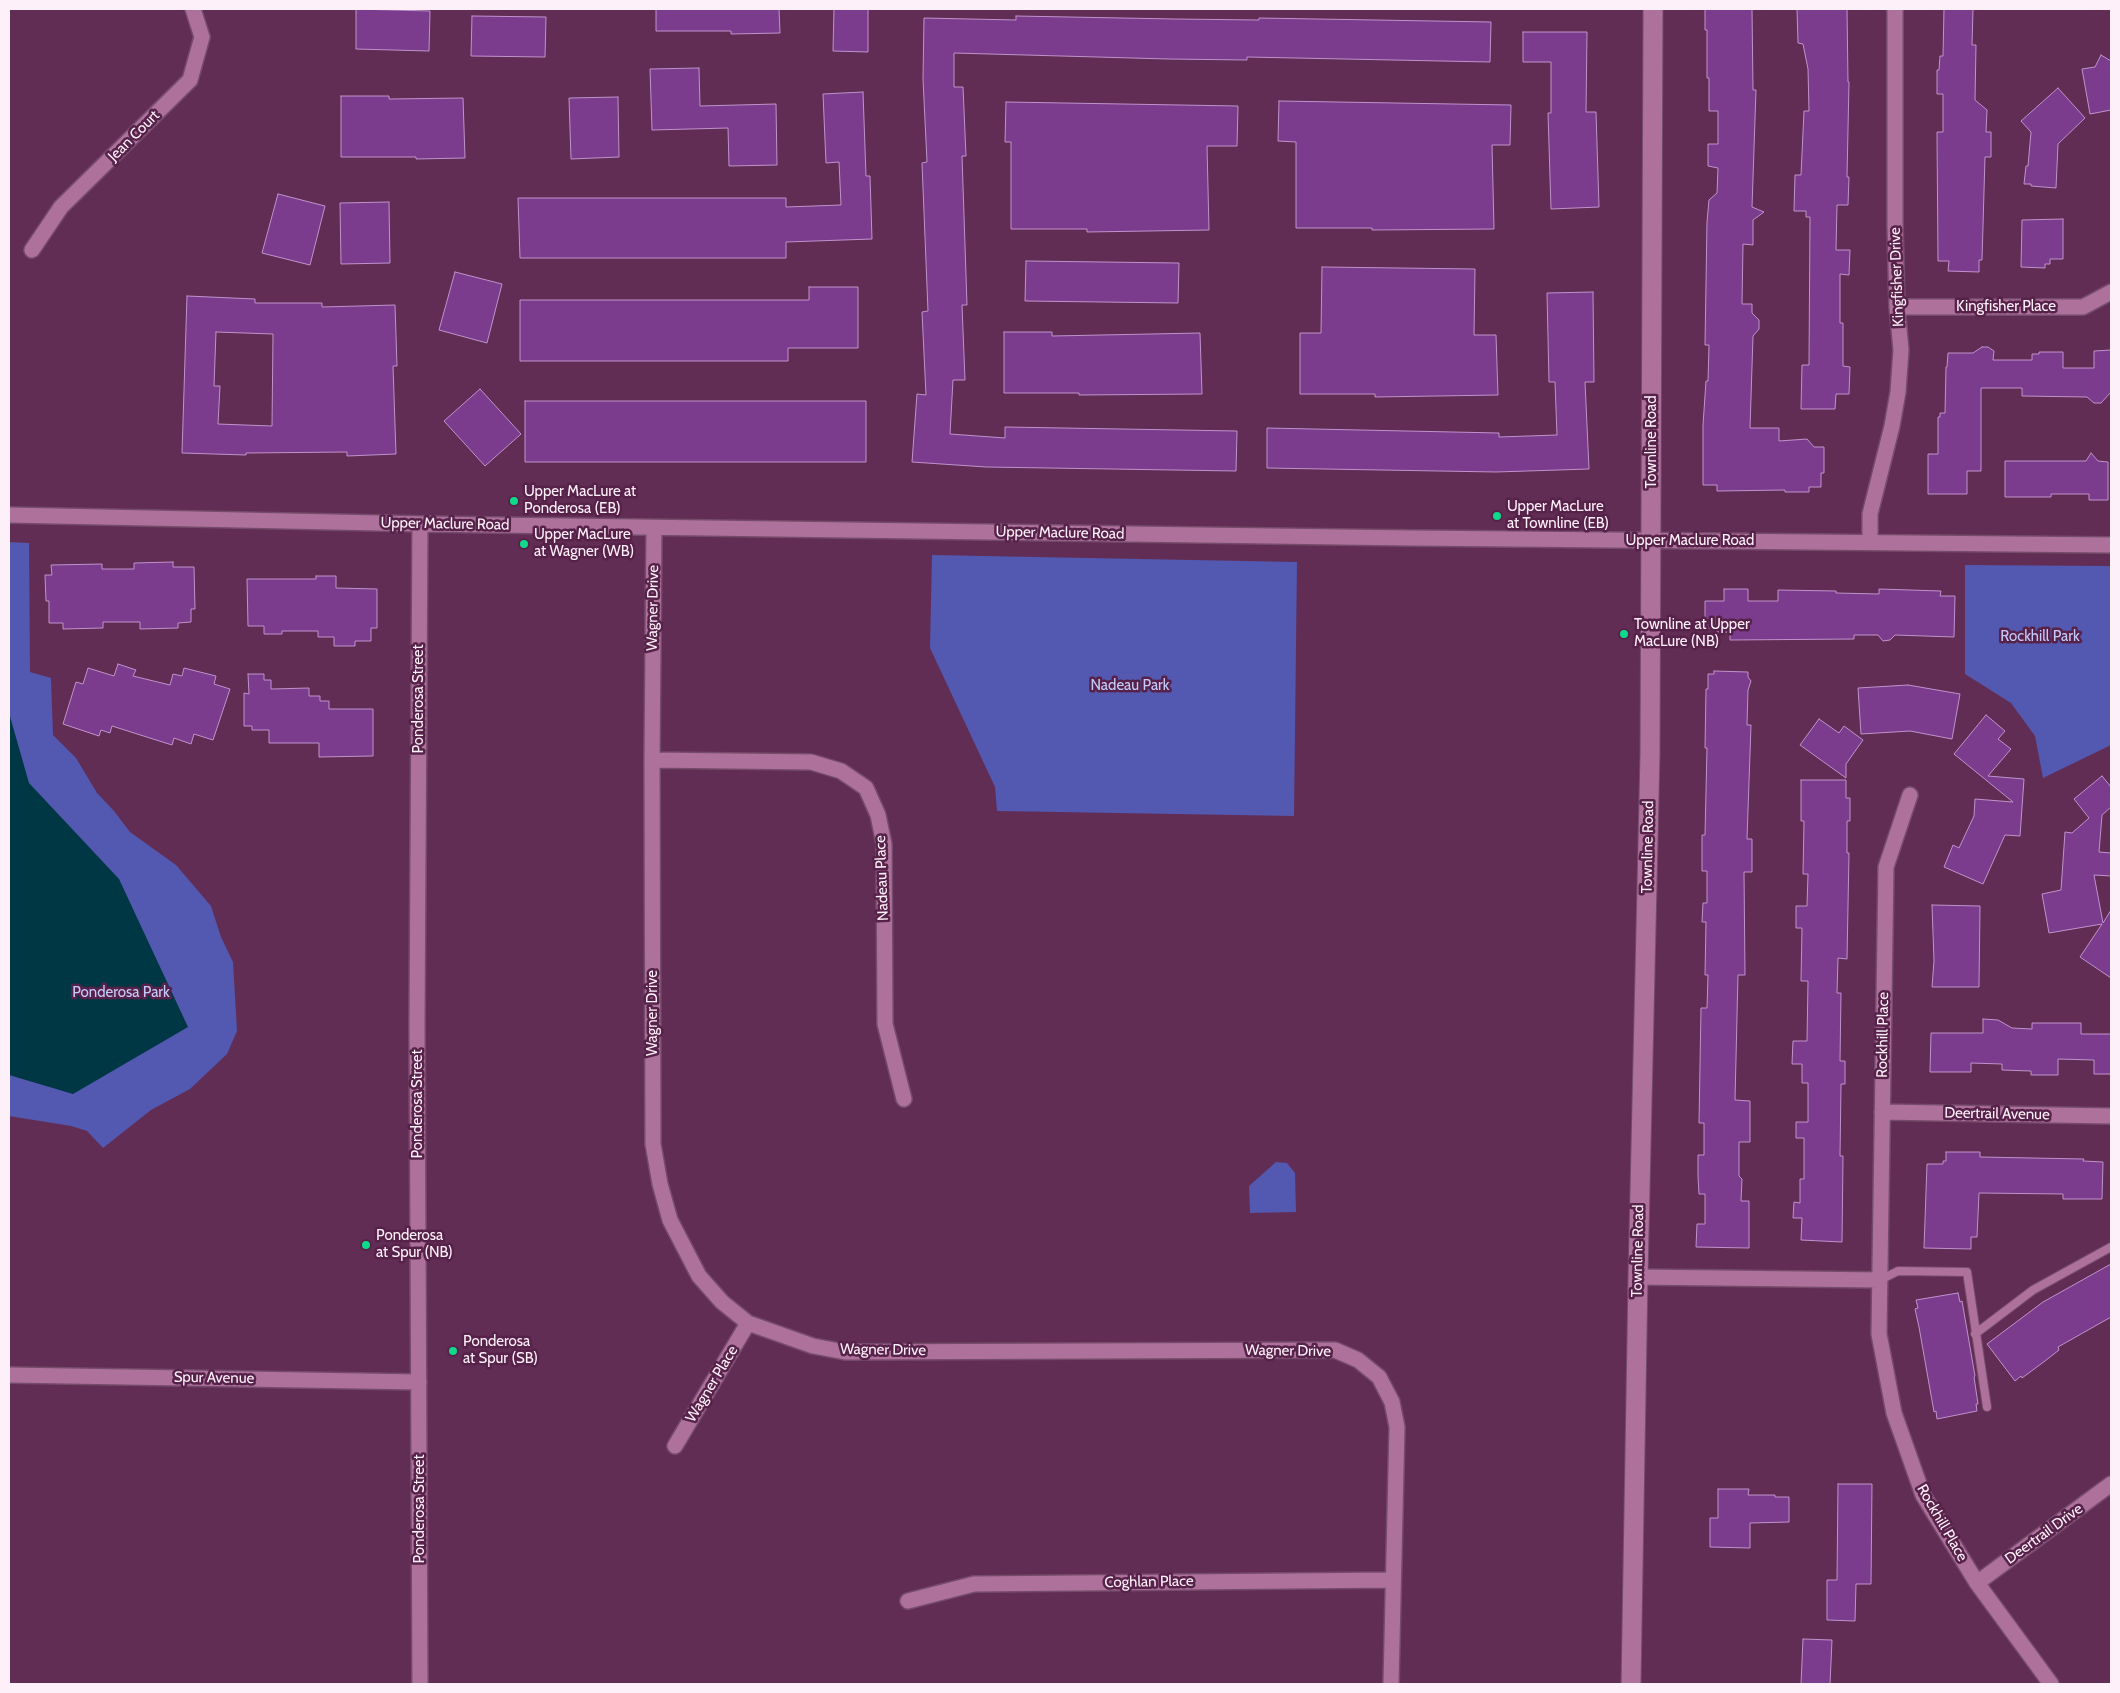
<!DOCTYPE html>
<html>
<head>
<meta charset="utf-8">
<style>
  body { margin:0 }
  #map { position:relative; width:2120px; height:1693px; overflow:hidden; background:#622d54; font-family:Cabin,sans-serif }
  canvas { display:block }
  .frame { position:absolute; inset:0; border:10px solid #fef0f9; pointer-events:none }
</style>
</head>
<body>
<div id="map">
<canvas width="2120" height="1693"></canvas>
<div class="frame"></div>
</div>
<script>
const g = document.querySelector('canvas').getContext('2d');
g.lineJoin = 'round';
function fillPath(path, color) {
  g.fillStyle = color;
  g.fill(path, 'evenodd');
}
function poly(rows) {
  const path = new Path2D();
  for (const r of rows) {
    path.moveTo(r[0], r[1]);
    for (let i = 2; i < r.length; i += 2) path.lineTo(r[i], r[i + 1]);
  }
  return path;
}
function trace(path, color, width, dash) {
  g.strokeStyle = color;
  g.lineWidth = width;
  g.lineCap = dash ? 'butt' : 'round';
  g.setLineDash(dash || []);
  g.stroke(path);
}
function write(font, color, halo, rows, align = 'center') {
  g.font = font + ' Cabin,sans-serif';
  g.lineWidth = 5;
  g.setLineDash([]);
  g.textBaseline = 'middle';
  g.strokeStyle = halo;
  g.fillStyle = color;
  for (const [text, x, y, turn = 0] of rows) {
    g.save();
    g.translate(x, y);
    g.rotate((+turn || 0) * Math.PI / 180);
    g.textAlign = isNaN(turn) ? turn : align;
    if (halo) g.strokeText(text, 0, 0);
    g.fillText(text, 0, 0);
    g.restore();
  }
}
const green = poly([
  [9,542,29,543,30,672,51,678,53,735,76,758,97,793,114,811,130,832,176,865,211,906,221,937,233,962,237,1031,227,1054,190,1089,151,1110,103,1148,87,1131,71,1126,9,1116],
  [932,555,1297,562,1294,816,997,811,995,787,930,648],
  [1965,565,2111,566,2111,745,2043,778,2035,736,2011,703,1965,674],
  [1276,1162,1287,1163,1295,1173,1296,1212,1250,1213,1249,1186]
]);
const water = poly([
  [9,713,29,783,119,879,188,1027,73,1094,9,1075]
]);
const building = poly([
  [356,9,430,11,429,51,356,49,356,9],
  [656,9,779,9,780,33,731,34,731,31,656,31,656,9],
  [834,9,868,9,868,52,833,51,834,9],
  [1705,9,1752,9,1753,90,1756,90,1752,207,1764,212,1753,220,1753,245,1743,244,1742,304,1752,304,1752,313,1759,320,1759,329,1753,336,1750,428,1779,428,1779,441,1807,439,1814,447,1824,447,1824,473,1821,473,1821,487,1809,487,1809,492,1785,492,1785,490,1717,491,1717,485,1703,485,1703,425,1706,381,1708,381,1709,345,1705,345,1707,222,1709,200,1717,193,1718,168,1708,166,1708,144,1718,144,1718,111,1709,111,1709,78,1707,78,1707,30,1705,30,1705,9],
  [1797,9,1847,9,1848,82,1849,82,1847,177,1849,177,1848,205,1837,205,1836,250,1850,250,1849,275,1840,274,1840,323,1843,323,1843,366,1850,367,1849,394,1836,394,1835,409,1801,409,1802,365,1809,365,1810,217,1806,217,1806,211,1794,211,1795,175,1801,175,1804,111,1809,111,1808,69,1803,44,1798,43,1797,9],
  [1944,9,1973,9,1972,45,1976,45,1975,100,1987,110,1986,132,1991,132,1991,157,1985,157,1982,260,1979,260,1979,272,1948,271,1949,261,1938,261,1937,132,1943,132,1943,94,1937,94,1937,70,1939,70,1940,56,1943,56,1944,9],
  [472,16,546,17,545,57,471,56,472,16],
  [1016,16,1175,19,1259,20,1259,18,1491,22,1490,62,1247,57,1247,60,1168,59,954,53,954,87,963,87,966,156,962,156,967,305,962,305,965,380,953,380,950,434,1005,438,1005,427,1237,431,1236,471,986,467,912,462,917,394,926,395,922,312,928,311,922,163,927,162,923,79,924,18,1016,20,1016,16],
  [1523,32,1587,32,1586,112,1596,112,1599,207,1551,209,1548,113,1551,113,1551,62,1523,62,1523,32],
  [2101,55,2111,61,2111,110,2090,114,2082,69,2095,67,2101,55],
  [699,68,700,106,776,104,777,165,729,166,728,128,652,130,650,69,699,68],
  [2058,88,2085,118,2058,144,2056,188,2031,186,2031,184,2024,184,2026,166,2028,166,2031,132,2021,121,2058,88],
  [863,92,866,176,870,176,872,239,786,242,786,258,520,258,518,198,786,198,786,207,841,205,839,162,826,163,823,94,863,92],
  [341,96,389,96,389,99,463,98,465,158,416,159,416,157,341,157,341,96],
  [618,97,619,157,571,159,569,98,618,97],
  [1279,101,1511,105,1510,145,1492,145,1494,229,1372,230,1372,228,1296,228,1296,142,1278,141,1279,101],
  [1006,102,1238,106,1237,146,1207,146,1209,230,1087,232,1087,229,1011,229,1011,142,1005,142,1006,102],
  [278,194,325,206,310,265,262,253,278,194],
  [389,202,390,263,341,264,340,203,389,202],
  [2063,219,2063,259,2050,259,2050,264,2045,264,2045,268,2021,267,2022,220,2063,219],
  [1026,261,1179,263,1178,303,1025,301,1026,261],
  [1322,267,1475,269,1474,335,1496,335,1498,395,1375,397,1375,394,1300,394,1300,333,1321,333,1322,267],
  [455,272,502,284,487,343,439,330,455,272],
  [809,287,858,287,858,348,788,348,788,361,520,361,520,300,809,300,809,287],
  [1593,292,1594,382,1585,382,1589,469,1496,472,1267,468,1267,428,1499,433,1499,437,1557,435,1555,382,1549,382,1547,293,1593,292],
  [187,296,255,299,255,303,322,303,322,307,395,305,397,366,393,366,396,454,347,456,347,452,246,453,246,455,182,453,187,296],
  [216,332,273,334,272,426,218,424,220,386,214,386,216,332],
  [1004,332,1052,332,1052,336,1200,333,1202,394,1079,395,1079,393,1004,393,1004,332],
  [1982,347,1988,347,1994,351,1993,360,2032,360,2032,354,2039,354,2039,352,2063,352,2063,368,2094,368,2094,351,2111,350,2111,392,2101,403,2094,403,2087,397,2022,396,2022,388,1981,388,1981,471,1967,471,1967,494,1928,494,1928,454,1938,454,1938,417,1940,417,1940,413,1945,413,1946,367,1947,367,1948,353,1973,353,1982,347],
  [480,389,521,434,485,466,444,421,480,389],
  [525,401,866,401,866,462,525,462,525,401],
  [2091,453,2098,461,2108,462,2108,500,2089,500,2089,494,2051,494,2051,497,2005,497,2005,461,2086,461,2091,453],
  [173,562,173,567,194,567,195,609,191,609,191,622,178,623,178,628,140,629,140,622,103,622,103,628,63,629,63,623,49,623,49,601,46,601,45,575,52,575,51,565,102,564,102,569,134,569,134,563,173,562],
  [316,576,336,576,336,588,377,589,377,628,371,628,371,641,355,641,355,646,334,646,334,637,318,637,318,631,282,631,282,634,264,634,264,626,248,626,247,579,316,579,316,576],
  [1724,589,1748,589,1748,601,1778,601,1778,590,1836,591,1836,593,1879,594,1879,589,1941,591,1940,596,1955,596,1954,637,1895,635,1890,640,1883,641,1878,635,1854,635,1854,639,1730,640,1730,632,1717,632,1717,628,1705,628,1705,601,1724,601,1724,589],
  [118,664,136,670,133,676,170,685,173,674,182,676,184,668,216,676,214,684,230,689,213,740,194,734,191,744,174,738,172,745,112,726,110,733,101,730,99,736,63,724,76,682,83,684,88,668,114,676,118,664],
  [1714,671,1748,672,1748,677,1751,681,1748,690,1747,725,1751,725,1747,839,1752,839,1752,872,1744,872,1745,975,1738,975,1735,1100,1750,1101,1750,1142,1739,1142,1739,1176,1742,1179,1741,1201,1749,1201,1749,1248,1696,1247,1697,1224,1705,1224,1705,1194,1699,1194,1698,1176,1698,1155,1704,1155,1704,1123,1699,1123,1701,1008,1707,1008,1708,975,1705,975,1706,922,1702,922,1703,903,1707,903,1707,871,1702,871,1702,835,1705,835,1707,748,1705,748,1706,689,1708,689,1708,674,1714,674,1714,671],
  [248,674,264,674,264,680,271,680,271,689,309,688,309,696,320,696,320,701,329,701,329,709,373,709,373,756,319,757,319,743,269,743,269,730,252,730,252,726,244,726,244,693,249,694,248,674],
  [1908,685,1960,694,1952,739,1910,731,1861,734,1858,688,1908,685],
  [1986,715,2005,731,1998,739,2011,749,1988,776,2024,779,2020,836,2005,835,1983,884,1944,867,1953,845,1959,848,1974,816,1975,799,2013,802,1954,754,1986,715],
  [1819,719,1839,733,1844,726,1863,740,1846,764,1846,778,1800,745,1819,719],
  [2102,776,2111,787,2111,807,2102,815,2099,852,2111,853,2111,876,2094,875,2103,923,2111,910,2111,978,2080,957,2102,924,2049,933,2042,894,2061,890,2065,832,2072,833,2089,818,2074,799,2102,776],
  [1801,780,1846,780,1846,798,1850,798,1850,821,1847,821,1847,853,1849,853,1847,959,1838,958,1837,993,1841,993,1840,1061,1845,1061,1845,1084,1841,1084,1840,1156,1843,1156,1842,1242,1801,1240,1802,1218,1793,1218,1794,1202,1800,1203,1800,1179,1804,1179,1804,1138,1796,1138,1796,1122,1808,1122,1808,1083,1802,1083,1802,1064,1792,1064,1793,1041,1807,1041,1808,981,1801,981,1802,928,1796,928,1796,906,1807,906,1808,874,1803,874,1804,821,1801,821,1801,780],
  [1932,905,1980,906,1979,987,1932,987,1934,961,1932,905],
  [1983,1019,1998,1020,2012,1028,2032,1029,2032,1023,2081,1023,2081,1034,2111,1034,2111,1074,2094,1074,2094,1060,2058,1059,2058,1075,2031,1075,2031,1071,2002,1070,2002,1064,1971,1063,1971,1072,1930,1072,1931,1033,1983,1033,1983,1019],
  [1946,1152,1980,1152,1980,1157,2084,1159,2083,1161,2103,1162,2102,1199,2063,1199,2063,1194,1979,1193,1977,1237,1971,1237,1971,1249,1924,1248,1927,1164,1943,1164,1943,1161,1946,1161,1946,1152],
  [2111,1264,2111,1317,2058,1347,2059,1350,2045,1361,2022,1378,2021,1376,2015,1381,1987,1344,2043,1302,2111,1264],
  [1958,1293,1960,1302,1962,1301,1975,1376,1974,1377,1978,1404,1976,1404,1977,1411,1937,1419,1936,1411,1934,1412,1919,1327,1915,1309,1918,1308,1916,1300,1958,1293],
  [1838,1484,1872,1484,1871,1584,1856,1584,1855,1621,1827,1620,1827,1580,1837,1580,1838,1484],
  [1718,1489,1749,1489,1748,1495,1775,1495,1775,1497,1789,1497,1789,1522,1750,1523,1750,1548,1710,1547,1710,1518,1718,1518,1718,1489],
  [1803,1639,1832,1640,1830,1684,1801,1684,1803,1639]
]);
const service = poly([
  [1880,1280,1898,1271,1967,1272,1987,1407],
  [1975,1334,2033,1290,2111,1247]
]);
const minor = poly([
  [32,250,61,207,190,80,202,37,193,9],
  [1897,307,2083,307,2111,292],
  [9,515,425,524,1411,538,2111,545],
  [654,528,652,760,653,1144,660,1184,670,1220,699,1276,722,1302,748,1323,813,1346,845,1352,1335,1350,1358,1360,1379,1377,1392,1402,1397,1427,1391,1684],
  [1870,542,1870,514,1892,426,1898,392,1901,350,1897,307,1895,225,1895,9],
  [652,760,811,762,841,771,866,788,878,815,884,844,885,1024,904,1099],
  [1910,795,1886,867,1879,1334,1894,1413,1923,1495,1977,1583,2051,1684],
  [1882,1112,2111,1116],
  [1638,1277,1880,1280],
  [9,1375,419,1382],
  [675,1446,748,1323],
  [1977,1583,2111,1484],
  [908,1601,974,1584,1393,1580],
  [420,1684,417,1024,420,524]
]);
const tertiary = poly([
  [1631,1684,1638,1277,1650,754,1653,9]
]);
const markers = [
  [514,501,5,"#0fd98a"],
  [1497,516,5,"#0fd98a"],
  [524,544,5,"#0fd98a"],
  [1624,634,5,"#0fd98a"],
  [366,1245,5,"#0fd98a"],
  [453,1351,5,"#0fd98a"]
];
const streetNames = [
  ["Jean Court",134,136,-45],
  ["Kingfisher Drive",1897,277,-92],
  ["Kingfisher Place",2006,307],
  ["Townline Road",1652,442,-90],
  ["Upper Maclure Road",445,524,1],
  ["Upper Maclure Road",1060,533,1],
  ["Upper Maclure Road",1690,541],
  ["Wagner Drive",653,608,-89],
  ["Ponderosa Street",419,699,-90],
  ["Townline Road",1648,847,-89],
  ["Nadeau Place",882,878,-92],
  ["Wagner Drive",653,1013,-90],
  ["Rockhill Place",1883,1035,-89],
  ["Ponderosa Street",418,1104,-90],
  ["Deertrail Avenue",1997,1114,1],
  ["Townline Road",1638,1251,-89],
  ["Wagner Drive",883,1350,1],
  ["Wagner Drive",1288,1351,1],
  ["Spur Avenue",214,1378,1],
  ["Wagner Place",712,1384,-59],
  ["Ponderosa Street",420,1509,-90],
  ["Rockhill Place",1942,1523,60],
  ["Deertrail Drive",2044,1534,-36],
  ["Coghlan Place",1149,1582,-1]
];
const poiNames = [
  ["Upper MacLure at",524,492],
  ["Ponderosa (EB)",524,509],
  ["Upper MacLure",1507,507],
  ["at Townline (EB)",1507,524],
  ["Upper MacLure",534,535],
  ["at Wagner (WB)",534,552],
  ["Townline at Upper",1634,625],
  ["MacLure (NB)",1634,642],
  ["Ponderosa",376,1236],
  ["at Spur (NB)",376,1253],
  ["Ponderosa",463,1342],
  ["at Spur (SB)",463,1359]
];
const parkNames = [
  ["Rockhill Park",2040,637],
  ["Nadeau Park",1130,686],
  ["Ponderosa Park",121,993]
];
fillPath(green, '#5358b0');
fillPath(water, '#003744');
fillPath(building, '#7c3c8e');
trace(building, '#bf93cc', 1);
trace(service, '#754b6b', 10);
trace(minor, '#754b6b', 18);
trace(tertiary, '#754b6b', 21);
trace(service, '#ae719c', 8);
trace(minor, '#ae719c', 15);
trace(tertiary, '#ae719c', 19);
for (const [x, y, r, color] of markers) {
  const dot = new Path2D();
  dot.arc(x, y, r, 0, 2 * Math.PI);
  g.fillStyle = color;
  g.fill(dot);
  trace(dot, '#572249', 2);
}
write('15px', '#fef0f9', '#572249', streetNames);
write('15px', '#fef0f9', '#572249', poiNames, 'left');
write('15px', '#c4cbfc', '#572249', parkNames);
</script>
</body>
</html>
